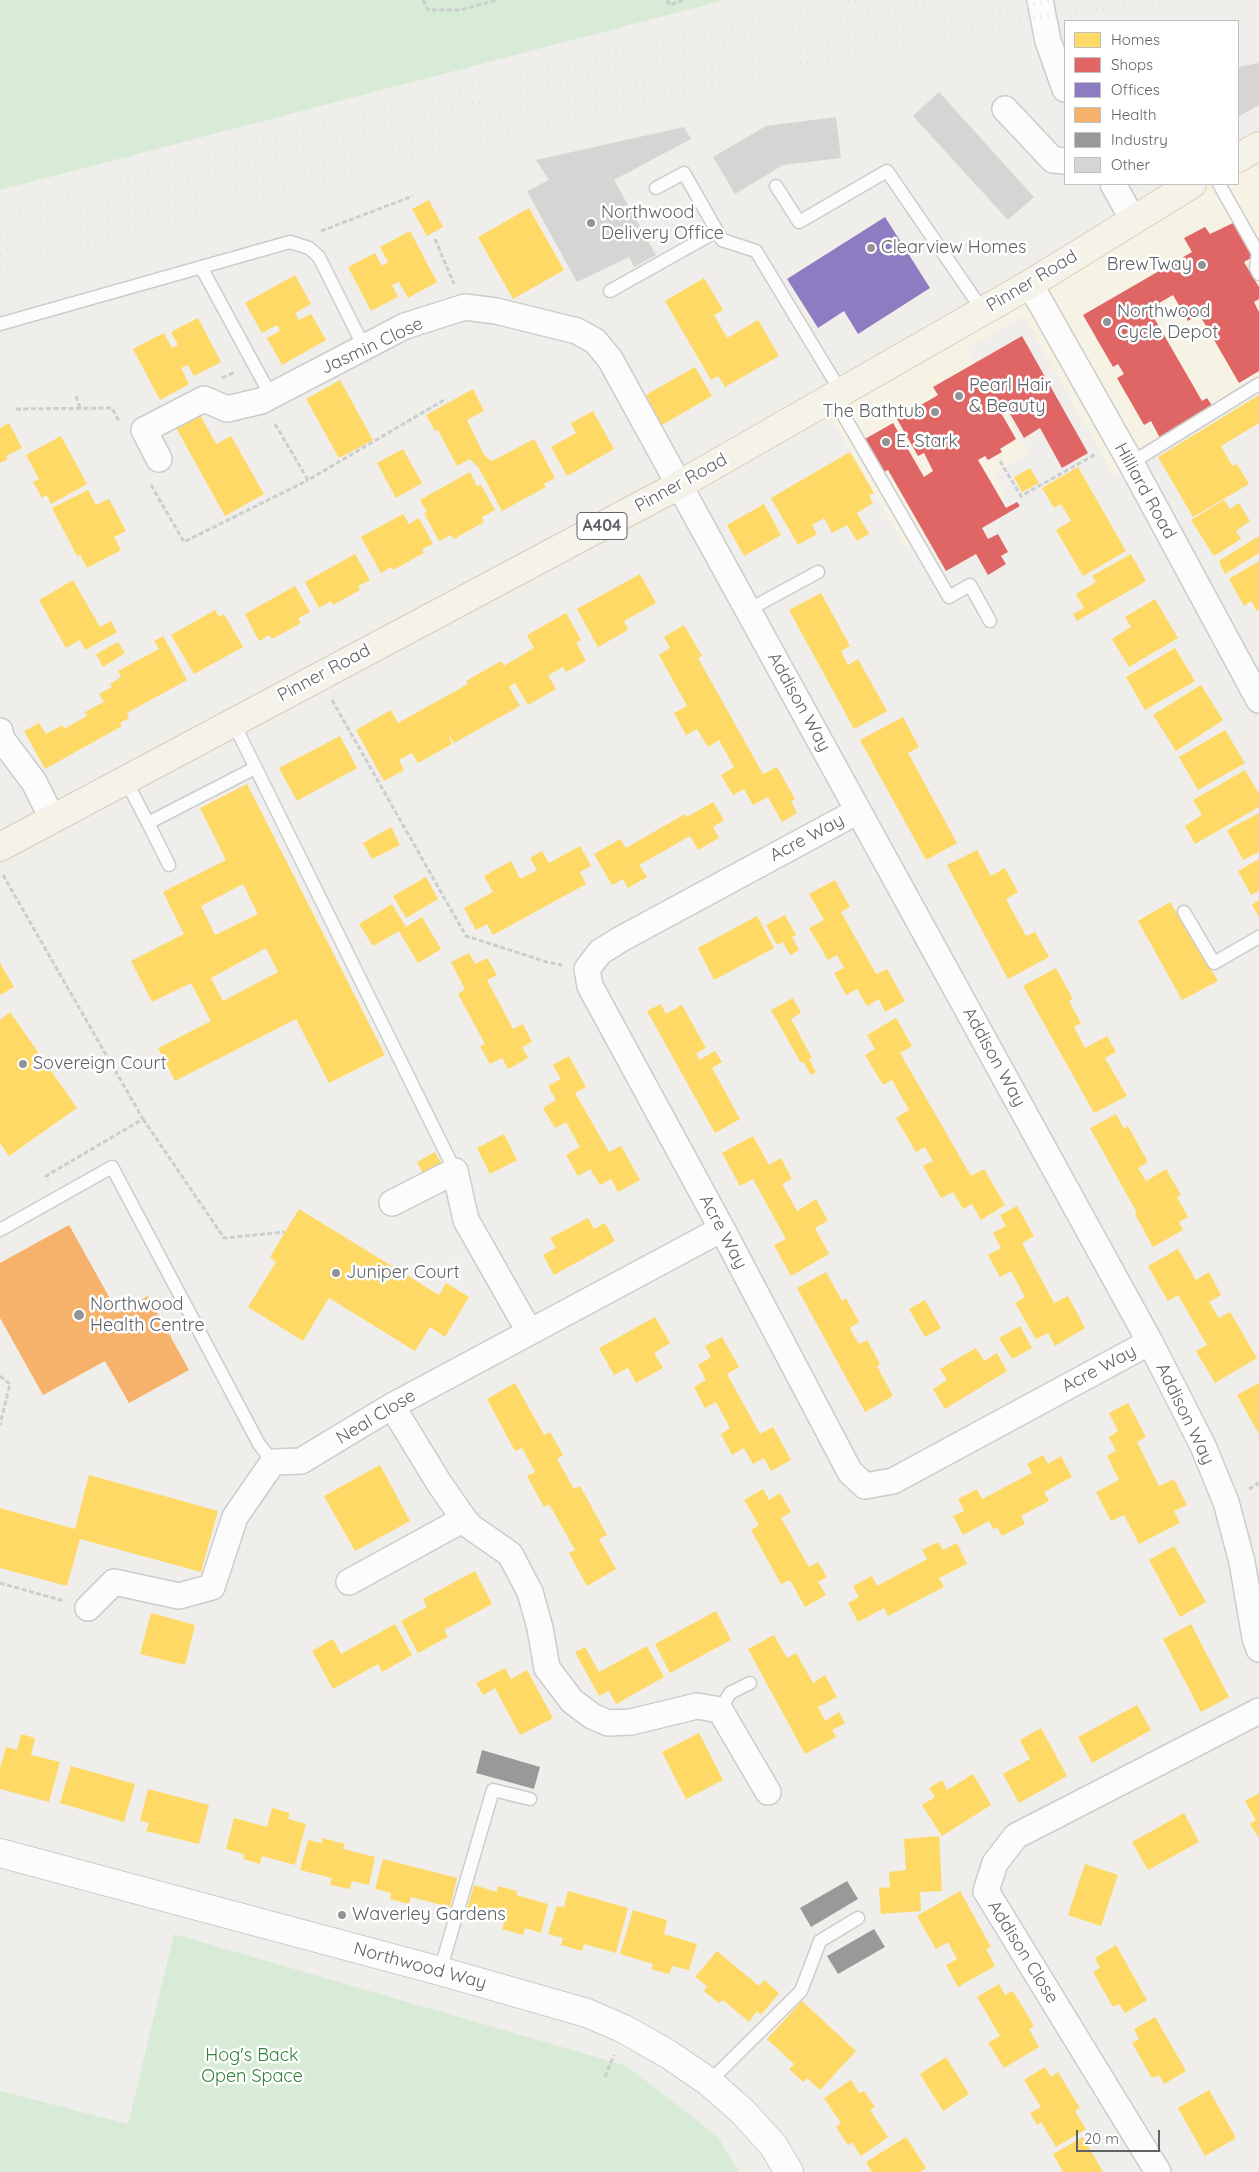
<!DOCTYPE html>
<html>
<head>
<meta charset="utf-8">
<style>
  body { margin:0 }
  #map { position:relative; width:1259px; height:2172px; overflow:hidden; background:#efeeea; font-family:Quicksand,sans-serif }
  canvas { display:block }
  .legend { position:absolute; left:1064px; top:20px; width:175px; height:165px; box-sizing:border-box; background:#fff; border:1px solid #bfc1c3; margin:0; padding:6px 9px; list-style:none; font-size:15px; color:#5f6368 }
  .legend li { display:flex; align-items:center; gap:10px; height:25px }
  .legend b { width:25px; border:1px solid #bfc1c3 }
  .scale { position:absolute; left:1076px; top:2130px; width:84px; height:22px; box-sizing:border-box; border:2px solid #5f6368; border-top:0; padding-left:6px; font-size:15px; line-height:18px; white-space:nowrap; color:#5f6368; -webkit-text-stroke:4px #fff; paint-order:stroke }
</style>
</head>
<body>
<div id="map">
<canvas width="1259" height="2172"></canvas>
<ul class="legend">
<li><b style="height:14px;background:#ffd966"></b>Homes</li>
<li><b style="height:14px;background:#e06666"></b>Shops</li>
<li><b style="height:14px;background:#8e7cc3"></b>Offices</li>
<li><b style="height:14px;background:#f6b26b"></b>Health</li>
<li><b style="height:14px;background:#999"></b>Industry</li>
<li><b style="height:14px;background:#d6d5d3"></b>Other</li>
</ul>
<div class="scale">20 m</div>
</div>
<script>
const g = document.querySelector('canvas').getContext('2d');
g.lineJoin = 'round';
function fillPath(path, color) {
  g.fillStyle = color;
  g.fill(path, 'evenodd');
}
function poly(rows) {
  const path = new Path2D();
  for (const r of rows) {
    path.moveTo(r[0], r[1]);
    for (let i = 2; i < r.length; i += 2) path.lineTo(r[i], r[i + 1]);
  }
  return path;
}
function trace(path, color, width, dash) {
  g.strokeStyle = color;
  g.lineWidth = width;
  g.lineCap = dash ? 'butt' : 'round';
  g.setLineDash(dash || []);
  g.stroke(path);
}
function write(font, color, halo, rows, align = 'center') {
  g.font = font + ' Quicksand,sans-serif';
  g.lineWidth = 5;
  g.setLineDash([]);
  g.textBaseline = 'middle';
  g.strokeStyle = halo;
  g.fillStyle = color;
  for (const [text, x, y, turn = 0] of rows) {
    g.save();
    g.translate(x, y);
    g.rotate((+turn || 0) * Math.PI / 180);
    g.textAlign = isNaN(turn) ? turn : align;
    if (halo) g.strokeText(text, 0, 0);
    g.fillText(text, 0, 0);
    g.restore();
  }
}
const commercial = poly([
  [1259,146,1259,390,1115,477,1024,316,966,348,1030,453,994,473,1007,495,905,547,840,432,819,405,1192,184,1238,184,1238,158]
]);
const green = poly([
  [0,0,725,0,0,190],
  [174,1934,627,2066,718,2137,739,2172,0,2172,0,2091,128,2124]
]);
const homes = poly([
  [429,200,443,227,427,236,412,209],
  [529,208,564,270,513,299,478,237],
  [410,231,437,282,408,298,399,282,392,285,398,297,371,311,348,267,375,253,382,266,388,262,380,247],
  [295,275,311,304,295,313,299,320,311,314,326,340,282,365,267,338,280,331,277,325,262,333,245,303],
  [704,278,723,310,714,315,727,338,758,320,779,356,725,387,718,376,711,380,665,301],
  [198,318,221,362,194,376,188,365,181,368,189,384,160,400,133,349,164,333,172,348,178,345,171,332],
  [695,367,712,396,662,425,646,395],
  [340,380,373,440,339,458,306,399],
  [473,389,484,411,467,420,484,455,492,461,534,439,555,478,544,484,546,487,502,511,479,468,470,459,457,466,438,430,435,431,426,415],
  [1259,395,1259,423,1221,446,1232,466,1237,464,1249,484,1193,517,1158,457],
  [198,411,216,444,231,436,264,494,225,516,174,424],
  [593,411,614,449,567,476,551,447,576,433,571,423],
  [9,423,22,448,6,456,8,459,0,463,0,428],
  [61,436,87,484,51,504,47,495,42,498,33,482,39,479,26,455],
  [403,449,422,483,396,498,377,463],
  [850,452,874,493,869,495,873,503,857,513,869,534,857,541,847,525,832,533,824,518,812,525,817,534,798,545,771,498],
  [1078,467,1126,551,1083,576,1056,530,1071,521,1061,504,1054,508,1042,488],
  [1030,468,1039,483,1022,492,1014,477],
  [470,472,477,486,481,485,495,510,482,517,484,522,454,539,451,535,439,541,424,513,427,512,420,500],
  [88,490,96,505,109,499,126,531,114,537,121,550,87,568,80,555,77,556,52,508],
  [1224,500,1230,509,1239,503,1250,521,1236,531,1241,539,1214,556,1191,520],
  [764,504,781,535,744,556,727,525],
  [403,514,409,524,419,518,433,544,422,549,424,553,393,570,391,567,381,573,361,537],
  [1259,536,1259,553,1225,574,1219,561],
  [355,554,370,580,358,586,360,590,333,605,331,601,319,608,305,582],
  [1131,554,1146,581,1077,621,1073,614,1084,608,1076,594,1096,582,1092,576],
  [1259,561,1259,609,1257,611,1251,601,1244,606,1229,579],
  [640,574,656,603,624,621,628,630,598,647,577,609],
  [73,580,100,627,111,621,117,632,85,650,80,640,66,648,39,600],
  [295,586,310,612,298,618,301,623,272,639,269,635,259,641,245,614],
  [821,593,850,646,841,651,848,665,858,659,887,711,854,729,789,610],
  [1155,599,1178,638,1129,667,1112,639,1131,627,1125,617],
  [215,610,219,617,224,614,243,647,194,674,171,635],
  [566,613,581,640,576,643,586,661,566,672,563,667,548,675,556,689,528,705,515,683,509,687,520,706,454,743,448,733,452,744,418,763,412,753,399,760,404,770,384,781,356,730,391,710,398,723,468,684,466,681,501,661,504,666,534,648,527,635],
  [684,625,702,656,698,658,763,774,777,767,795,799,791,801,797,813,782,822,768,797,753,805,744,789,733,795,721,775,734,767,719,740,708,747,697,729,686,735,674,713,687,706,659,655,670,648,664,637],
  [163,636,187,680,127,713,129,718,120,723,122,726,45,769,24,731,39,723,46,734,63,725,64,729,87,716,85,712,104,702,99,694,112,687,110,684,121,677,118,671,159,649,154,641],
  [118,642,125,653,103,667,96,654],
  [1175,648,1195,681,1145,710,1126,677],
  [1201,685,1223,720,1176,751,1153,715],
  [903,717,919,747,908,753,957,843,926,860,860,740],
  [1225,730,1245,763,1198,790,1179,757],
  [340,736,357,768,297,801,279,768],
  [1245,770,1259,794,1259,807,1195,844,1185,826,1202,815,1193,800],
  [247,784,385,1055,329,1083,296,1019,175,1081,158,1048,211,1021,191,983,152,1002,131,961,184,934,163,892,226,860,200,808],
  [243,884,258,914,215,935,201,906],
  [266,948,278,972,223,1001,211,978],
  [713,802,724,820,713,827,719,838,698,850,690,836,639,865,647,877,628,888,623,879,612,885,594,854,620,839,626,848,685,814,687,817],
  [1259,813,1259,852,1243,860,1227,830],
  [391,827,400,845,372,859,363,843],
  [580,846,591,866,580,872,586,884,493,935,487,924,476,930,464,908,493,892,484,876,511,861,520,879,537,870,530,858,542,851,549,863],
  [977,850,991,876,1005,868,1018,892,1006,899,1026,936,1035,932,1049,957,1008,979,947,865],
  [1259,859,1259,891,1251,895,1238,871],
  [426,877,438,899,406,918,393,896],
  [835,880,850,907,841,912,876,974,887,969,905,1001,885,1012,879,999,867,1006,857,989,846,995,834,973,844,968,837,955,828,960,809,928,824,920,809,894],
  [1259,900,1259,917,1252,905],
  [1170,902,1218,981,1182,1000,1138,921],
  [392,904,406,927,422,917,441,949,418,963,399,931,373,946,359,924],
  [785,915,796,935,792,937,799,950,790,955,783,942,777,945,766,925],
  [757,916,774,948,714,980,698,948],
  [469,953,475,964,487,958,497,975,487,980,513,1029,523,1024,532,1042,522,1047,528,1058,508,1069,502,1058,490,1064,480,1046,485,1044,458,994,465,989,451,962],
  [0,963,14,987,0,995],
  [1056,968,1073,999,1069,1001,1081,1023,1074,1027,1085,1048,1107,1036,1116,1052,1105,1058,1127,1096,1094,1113,1023,986],
  [793,998,801,1013,791,1019,812,1058,809,1059,816,1072,811,1075,803,1061,801,1063,771,1010],
  [661,1004,666,1014,682,1005,706,1048,696,1053,699,1060,715,1051,722,1062,712,1068,740,1119,715,1133,647,1011],
  [10,1012,77,1108,9,1156,0,1143,0,1020],
  [896,1018,912,1046,900,1053,971,1176,984,1169,1005,1205,981,1220,972,1204,963,1209,953,1192,941,1198,923,1166,933,1161,925,1147,916,1152,896,1118,909,1110,892,1080,883,1085,865,1055,875,1049,867,1035],
  [569,1056,586,1087,575,1093,609,1152,621,1146,640,1180,618,1192,611,1179,600,1185,590,1169,578,1176,566,1155,580,1147,566,1122,555,1128,543,1108,556,1100,548,1086,561,1079,553,1065],
  [1116,1114,1124,1129,1128,1126,1148,1162,1138,1168,1146,1181,1166,1169,1181,1195,1177,1197,1188,1217,1179,1222,1183,1230,1153,1247,1135,1214,1137,1213,1090,1128],
  [504,1134,517,1160,490,1174,477,1148],
  [753,1136,769,1165,781,1158,792,1179,782,1184,797,1211,816,1199,828,1221,815,1228,829,1254,791,1276,774,1245,786,1239,753,1179,740,1186,722,1153],
  [435,1152,441,1163,423,1174,417,1162],
  [1017,1206,1034,1236,1022,1243,1054,1303,1068,1296,1085,1328,1055,1346,1048,1333,1036,1339,1015,1303,1025,1297,1011,1271,1000,1277,988,1255,1001,1248,993,1233,1006,1226,1000,1215],
  [299,1209,439,1295,446,1283,469,1297,445,1337,430,1327,415,1351,329,1298,303,1341,248,1307,276,1262,270,1257],
  [588,1218,594,1229,605,1223,615,1241,554,1275,543,1255,556,1248,550,1238],
  [1178,1249,1196,1280,1209,1272,1221,1295,1209,1302,1219,1318,1230,1312,1257,1358,1215,1383,1196,1351,1207,1345,1178,1295,1168,1301,1148,1266],
  [826,1272,842,1301,846,1298,859,1322,850,1328,854,1336,859,1344,867,1340,880,1364,877,1366,893,1396,865,1412,797,1288],
  [925,1300,941,1328,925,1337,909,1309],
  [655,1317,670,1343,654,1353,663,1368,636,1383,628,1368,614,1375,599,1348],
  [1020,1326,1032,1348,1012,1359,999,1338],
  [722,1337,739,1367,727,1374,760,1434,773,1427,791,1460,771,1471,764,1458,753,1464,744,1448,732,1455,721,1434,730,1428,716,1402,705,1408,694,1387,706,1380,698,1365,711,1357,705,1346],
  [976,1348,984,1361,997,1353,1007,1371,945,1409,933,1389,947,1380,940,1369],
  [515,1383,544,1435,550,1432,563,1455,557,1459,574,1489,580,1486,607,1535,599,1539,616,1569,587,1586,569,1553,575,1550,549,1504,544,1507,527,1476,535,1472,522,1448,515,1451,487,1399],
  [1259,1383,1259,1434,1237,1395],
  [1128,1403,1146,1437,1137,1442,1159,1486,1174,1479,1187,1505,1174,1511,1180,1523,1139,1544,1124,1515,1111,1521,1096,1492,1119,1480,1107,1456,1116,1451,1109,1437,1118,1431,1109,1413],
  [1043,1455,1048,1464,1061,1456,1072,1477,1044,1492,1049,1501,1021,1516,1025,1524,1002,1536,997,1527,993,1529,989,1521,963,1535,953,1516,964,1511,958,1499,977,1489,982,1499,1032,1473,1027,1464],
  [380,1465,410,1521,355,1551,324,1496],
  [89,1475,218,1511,201,1572,80,1539,67,1586,0,1568,0,1508,75,1529],
  [763,1489,769,1500,780,1493,791,1512,781,1518,809,1567,818,1562,827,1577,818,1582,826,1595,805,1607,790,1580,781,1584,751,1530,759,1525,744,1500],
  [938,1542,943,1550,957,1543,967,1564,939,1578,944,1587,888,1616,884,1608,858,1622,848,1603,859,1597,853,1586,872,1576,877,1586,927,1559,922,1550],
  [1174,1546,1206,1602,1180,1617,1149,1560],
  [475,1571,492,1604,444,1630,448,1637,418,1653,401,1621,427,1607,423,1599],
  [716,1611,731,1640,670,1673,655,1644],
  [151,1613,195,1625,185,1665,140,1654],
  [395,1624,412,1655,382,1672,378,1664,333,1689,312,1651,333,1639,341,1654],
  [1191,1624,1229,1697,1201,1712,1163,1639],
  [774,1635,787,1658,796,1653,813,1683,825,1675,837,1697,818,1707,825,1721,839,1712,845,1723,832,1730,836,1737,805,1754,748,1649],
  [647,1646,664,1677,616,1704,609,1691,599,1696,575,1652,585,1647,599,1672],
  [505,1668,511,1679,527,1670,553,1718,520,1735,495,1688,483,1695,476,1683],
  [1137,1705,1151,1730,1092,1763,1078,1737],
  [1041,1728,1067,1776,1019,1803,1003,1774,1030,1759,1020,1740],
  [699,1733,723,1780,686,1799,662,1752],
  [21,1734,35,1738,31,1755,60,1762,49,1802,0,1789,0,1768,6,1747,17,1750],
  [71,1766,135,1784,124,1822,60,1803],
  [973,1774,991,1805,942,1836,922,1805,935,1797,929,1788,942,1780,947,1790],
  [148,1789,209,1805,199,1844,146,1831,149,1823,140,1821],
  [1259,1793,1259,1838,1250,1824,1256,1820,1245,1801],
  [272,1808,290,1813,288,1819,306,1824,295,1865,262,1856,260,1864,243,1859,244,1854,226,1849,234,1818,267,1827],
  [1184,1813,1199,1842,1148,1870,1132,1842],
  [939,1836,942,1891,920,1892,921,1911,881,1914,879,1888,890,1887,889,1872,906,1870,904,1839],
  [322,1838,345,1844,343,1849,375,1857,369,1885,352,1881,350,1889,330,1885,332,1878,300,1870,308,1840,322,1843],
  [383,1859,457,1878,450,1907,411,1897,409,1904,390,1899,391,1893,375,1889],
  [1085,1864,1118,1875,1101,1926,1068,1915],
  [474,1885,497,1892,498,1886,517,1891,516,1895,548,1904,541,1933,525,1928,523,1935,502,1929,504,1923,466,1913],
  [568,1891,628,1908,616,1953,584,1944,582,1951,561,1945,563,1938,548,1934,557,1906,564,1907],
  [960,1891,991,1947,986,1949,995,1966,958,1987,946,1965,957,1959,948,1942,936,1949,917,1916],
  [633,1910,667,1920,664,1934,697,1944,689,1970,672,1966,669,1974,651,1969,653,1964,620,1954],
  [1116,1945,1147,2000,1125,2013,1119,2004,1113,2007,1093,1972,1100,1968,1095,1958],
  [717,1951,759,1986,764,1980,779,1993,761,2015,757,2011,749,2022,723,2000,719,2003,704,1991,707,1986,695,1977],
  [999,1984,1005,1995,1013,1991,1034,2026,1029,2029,1039,2047,1004,2068,988,2043,1000,2036,977,1997],
  [802,2001,856,2051,820,2090,807,2078,803,2082,789,2069,794,2064,767,2039],
  [1155,2017,1186,2071,1164,2084,1159,2075,1152,2078,1132,2043,1139,2039,1134,2029],
  [946,2057,969,2094,943,2111,920,2074],
  [1045,2067,1051,2077,1058,2072,1080,2108,1075,2111,1086,2129,1056,2147,1041,2122,1037,2125,1030,2113,1041,2107,1024,2080],
  [851,2080,859,2093,864,2091,875,2107,870,2110,888,2137,861,2156,852,2142,848,2145,836,2127,841,2123,824,2098],
  [1209,2090,1236,2138,1205,2156,1178,2108],
  [906,2137,926,2168,920,2172,872,2172,866,2162],
  [1083,2137,1103,2172,1063,2172,1053,2154]
]);
const shops = poly([
  [1233,223,1253,257,1244,262,1259,287,1259,299,1254,302,1259,312,1259,371,1239,383,1199,314,1188,321,1173,295,1159,303,1163,310,1153,316,1202,401,1207,398,1213,407,1160,438,1151,421,1144,425,1117,378,1124,374,1118,364,1113,367,1083,315,1192,252,1184,238,1205,227,1210,234],
  [1022,336,1088,453,1062,468,1040,428,1024,438,1002,400,996,404,1016,439,1000,449,1002,452,988,460,985,456,978,460,1006,508,1017,502,1020,506,982,528,988,539,998,534,1008,552,1001,556,1006,564,988,575,976,554,946,571,888,470,884,472,865,439,893,423,924,477,933,471,924,453,918,456,897,419,938,395,933,387]
]);
const offices = poly([
  [885,217,930,288,858,334,844,311,818,328,787,279]
]);
const health = poly([
  [69,1225,118,1313,148,1296,189,1370,129,1403,105,1361,43,1395,0,1318,0,1263]
]);
const industry = poly([
  [482,1750,540,1767,534,1789,476,1773],
  [847,1881,858,1899,811,1927,800,1908],
  [874,1929,885,1947,838,1974,827,1956]
]);
const building = poly([
  [1259,63,1259,105,1238,117,1238,67],
  [939,92,1034,197,1008,220,913,116],
  [836,117,841,158,783,165,735,194,713,157,766,126],
  [684,127,691,139,614,180,656,255,634,267,629,257,577,282,527,191,549,180,536,160]
]);
const path = poly([
  [423,0,428,10,460,10,497,0],
  [667,0,670,5,683,0],
  [321,231,413,196],
  [435,239,454,284],
  [222,378,235,372],
  [76,396,80,408],
  [16,409,112,408,119,421],
  [275,424,308,480,444,400],
  [1000,461,1021,496,1096,454],
  [151,485,184,542,308,480],
  [332,700,466,936,547,962,562,965],
  [3,875,143,1119,46,1176,48,1180],
  [143,1119,224,1238,285,1232],
  [0,1376,10,1384,0,1425],
  [1249,1489,1259,1483],
  [0,1583,64,1601],
  [605,2077,614,2055]
]);
const service = poly([
  [1219,184,1258,253,1256,268,1259,274],
  [776,186,799,222,887,171,983,311],
  [656,188,684,173,722,240,756,251,841,392],
  [201,267,271,396],
  [610,291,717,231],
  [0,324,290,242,309,248,319,257,364,347],
  [833,397,949,597,970,585,990,621],
  [1131,463,1259,384],
  [748,610,818,572],
  [233,722,455,1171],
  [125,779,148,823,255,768],
  [148,823,169,865],
  [1184,912,1214,963,1259,937],
  [0,1230,112,1167,259,1444,273,1462],
  [720,1710,730,1693,750,1683],
  [440,1971,493,1790,530,1799],
  [709,2082,801,1991,820,1941,858,1918]
]);
const minor = poly([
  [1040,0,1048,41,1065,89],
  [1005,109,1053,160,1065,161],
  [1113,184,1133,220],
  [1030,284,1131,463,1259,700],
  [159,459,144,430,204,399,227,409,261,401,405,326,465,307,496,311,577,331,595,341,610,359,1150,1342,1203,1446,1226,1502,1242,1562,1255,1638,1259,1649],
  [0,731,1,738,34,782,52,818],
  [858,811,621,939,600,952,587,969,590,986,722,1229,850,1472,865,1486,893,1481,1150,1342],
  [392,1203,455,1171,466,1220,529,1331],
  [392,1406,439,1483,464,1519,471,1527,510,1554,530,1592,540,1628,547,1668,572,1701,592,1716,608,1723,631,1722,697,1706,720,1710,768,1792],
  [349,1582,464,1519],
  [88,1608,114,1582,179,1596,212,1587,235,1517,273,1462,301,1461,392,1406,722,1229],
  [1158,2172,986,1891,995,1863,1016,1836,1259,1711]
]);
const tertiary = poly([
  [0,1853,440,1971,587,2013,624,2029,668,2054,709,2082,742,2111,773,2145,789,2172]
]);
const primary = poly([
  [1238,158,1259,146],
  [0,847,679,485,1030,284,1192,184]
]);
const rail = poly([
  [0,217,179,164,414,102,660,43,858,0],
  [0,235,218,171,404,120,783,30,941,0],
  [0,253,101,223,567,100,905,28,1056,0],
  [0,268,226,204,409,156,592,111,790,66,1017,21,1083,10,1180,0]
]);
const markers = [
  [591,223,5,"#919496"],
  [871,248,5,"#919496"],
  [1202,265,5,"#919496"],
  [1107,322,5,"#919496"],
  [959,396,5,"#919496"],
  [935,412,5,"#919496"],
  [886,442,5,"#919496"],
  [23,1064,5,"#919496"],
  [336,1273,5,"#919496"],
  [79,1315,6,"#919496"],
  [342,1915,5,"#919496"]
];
const shields = [
  [602,526,50]
];
const shieldNames = [
  ["A404",602,526]
];
const poiNames = [
  ["Northwood",601,213],
  ["Delivery Office",601,234],
  ["Clearview Homes",881,248],
  ["BrewTway",1192,265,"right"],
  ["Northwood",1117,312],
  ["Cycle Depot",1117,333],
  ["Pearl Hair",969,386],
  ["& Beauty",969,407],
  ["The Bathtub",925,412,"right"],
  ["E. Stark",896,442],
  ["Sovereign Court",33,1064],
  ["Juniper Court",346,1273],
  ["Northwood",90,1305],
  ["Health Centre",90,1326],
  ["Waverley Gardens",352,1915]
];
const streetNames = [
  ["Pinner Road",1032,281,-31],
  ["Jasmin Close",372,346,-25],
  ["Pinner Road",681,483,-29],
  ["Hilliard Road",1145,491,61],
  ["Pinner Road",324,673,-28],
  ["Addison Way",799,702,61],
  ["Acre Way",807,838,-28],
  ["Addison Way",994,1057,61],
  ["Acre Way",723,1232,62],
  ["Acre Way",1099,1369,-28],
  ["Addison Way",1185,1414,64],
  ["Neal Close",376,1417,-31],
  ["Addison Close",1023,1952,58],
  ["Northwood Way",420,1966,15]
];
const parkNames = [
  ["Hog's Back",252,2056],
  ["Open Space",252,2077]
];
fillPath(commercial, '#f7f3e4');
fillPath(green, '#d8ebd6');
fillPath(homes, '#ffd966');
fillPath(shops, '#e06666');
fillPath(offices, '#8e7cc3');
fillPath(health, '#f6b26b');
fillPath(industry, '#999');
fillPath(building, '#d6d5d3');
trace(service, '#cbcccc', 15);
trace(minor, '#cbcccc', 28);
trace(tertiary, '#cbcccc', 30);
trace(primary, '#d7ceb8', 30);
trace(path, '#cacfcc', 3, [5, 2.5]);
trace(service, '#fdfcfc', 12);
trace(minor, '#fdfcfc', 25);
trace(tertiary, '#fdfcfc', 28);
trace(primary, '#f4f2e9', 28);
trace(rail, '#e4e4e4', 4, [1, 6]);
for (const [x, y, r, color] of markers) {
  const dot = new Path2D();
  dot.arc(x, y, r, 0, 2 * Math.PI);
  g.fillStyle = color;
  g.fill(dot);
  trace(dot, '#fff', 2);
}
for (const [x, y, w] of shields) {
  const box = new Path2D();
  box.roundRect(x - w / 2, y - 13.5, w, 27, 4);
  g.fillStyle = '#fff';
  g.fill(box);
  trace(box, '#5f6368', 1);
}
write('bold 16px', '#5f6368', null, shieldNames);
write('18px', '#5f6368', '#fff', poiNames, 'left');
write('18px', '#5f6368', '#fff', streetNames);
write('18px', '#348238', '#fff', parkNames);
</script>
</body>
</html>
